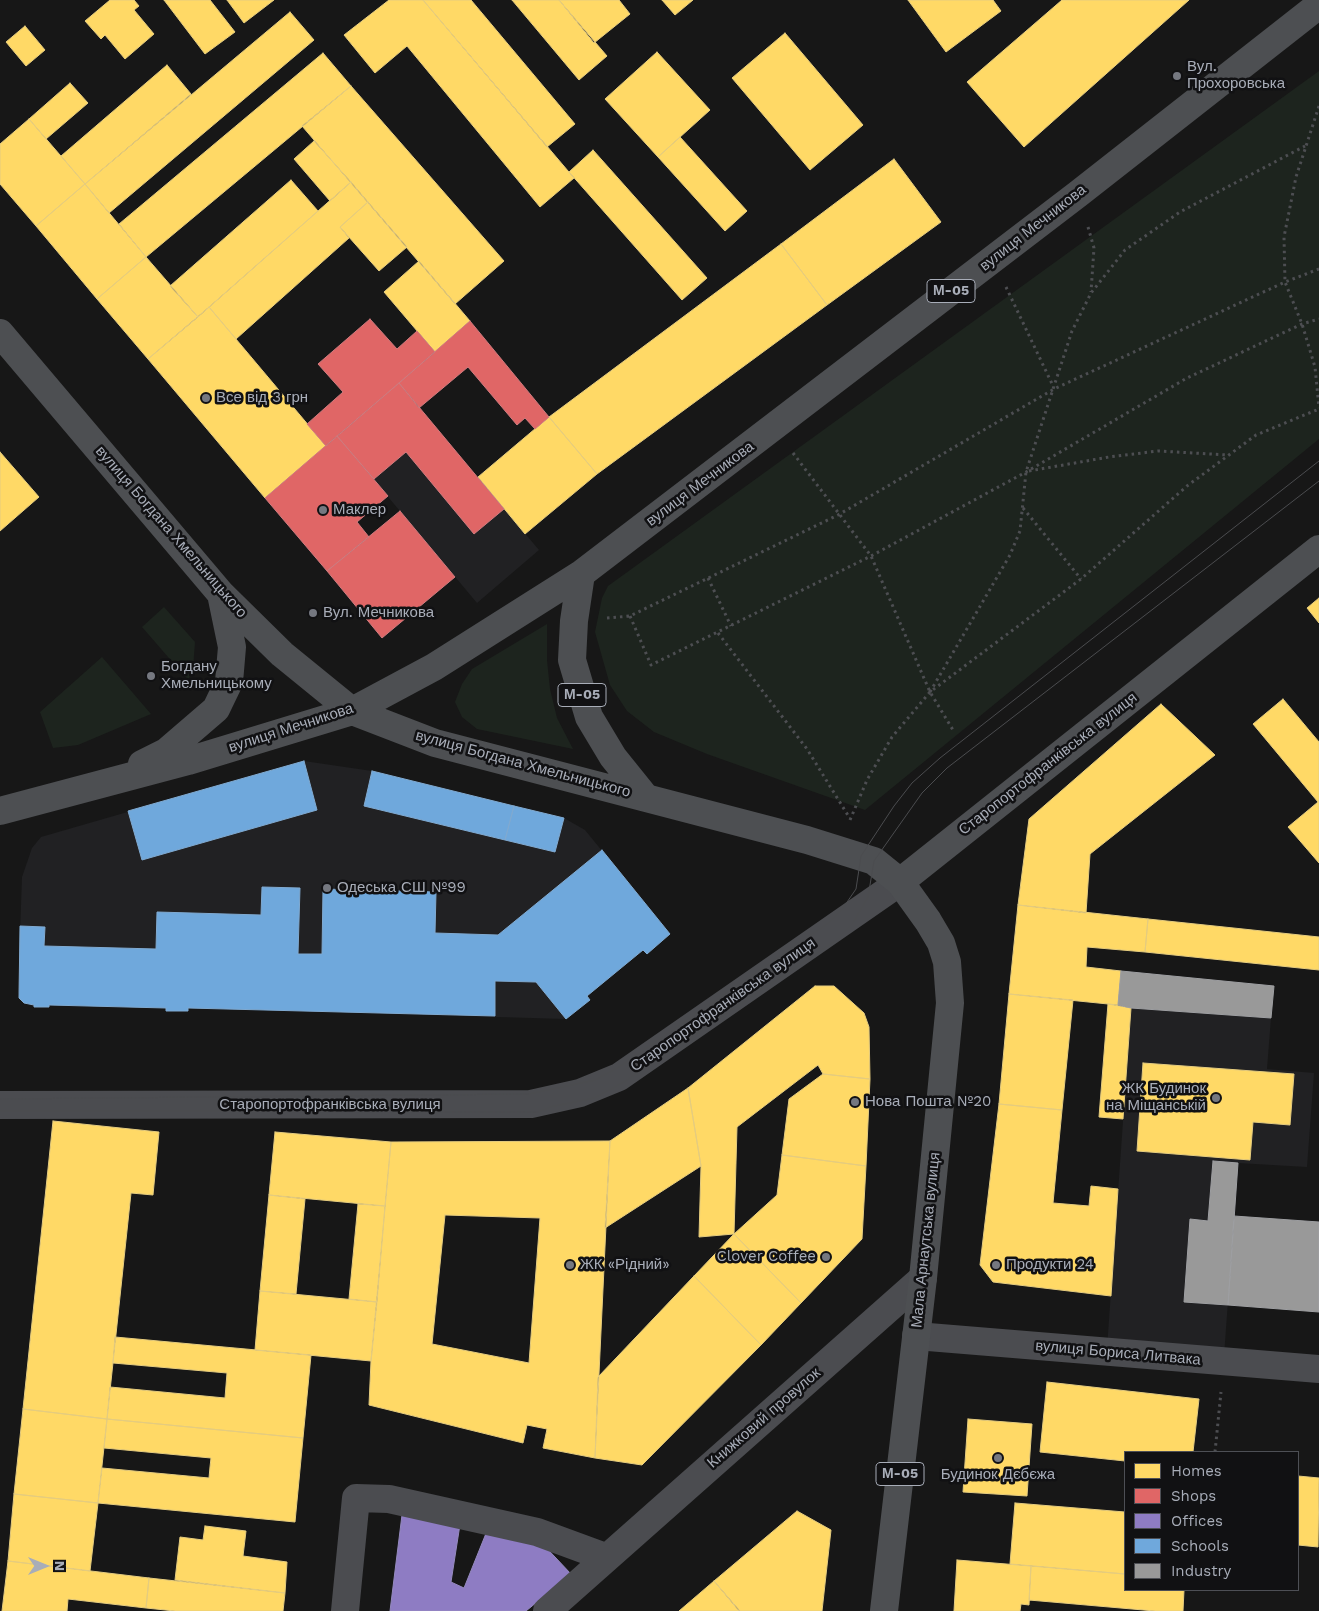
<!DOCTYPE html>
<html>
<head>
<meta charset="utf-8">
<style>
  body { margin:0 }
  #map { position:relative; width:1319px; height:1611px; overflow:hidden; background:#171717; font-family:"Work Sans",sans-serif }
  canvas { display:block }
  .legend { position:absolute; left:1124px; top:1451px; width:175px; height:140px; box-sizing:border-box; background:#111113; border:1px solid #4d4f55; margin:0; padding:6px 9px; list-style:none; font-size:15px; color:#a8adb8 }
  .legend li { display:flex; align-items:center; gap:10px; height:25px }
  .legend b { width:25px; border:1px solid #4d4f55 }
  .north { position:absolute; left:20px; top:1541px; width:50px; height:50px; -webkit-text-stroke:4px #111113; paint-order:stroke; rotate:90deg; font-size:14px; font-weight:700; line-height:20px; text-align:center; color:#a8adb8 }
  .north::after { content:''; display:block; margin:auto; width:18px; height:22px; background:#a8adb8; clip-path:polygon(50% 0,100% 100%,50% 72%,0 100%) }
</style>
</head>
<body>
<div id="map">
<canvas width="1319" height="1611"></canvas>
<ul class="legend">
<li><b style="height:14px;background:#ffd966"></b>Homes</li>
<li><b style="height:14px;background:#e06666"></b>Shops</li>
<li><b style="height:14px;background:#8e7cc3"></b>Offices</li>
<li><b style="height:14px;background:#6fa8dc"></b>Schools</li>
<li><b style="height:14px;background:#999"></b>Industry</li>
</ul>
<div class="north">N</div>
</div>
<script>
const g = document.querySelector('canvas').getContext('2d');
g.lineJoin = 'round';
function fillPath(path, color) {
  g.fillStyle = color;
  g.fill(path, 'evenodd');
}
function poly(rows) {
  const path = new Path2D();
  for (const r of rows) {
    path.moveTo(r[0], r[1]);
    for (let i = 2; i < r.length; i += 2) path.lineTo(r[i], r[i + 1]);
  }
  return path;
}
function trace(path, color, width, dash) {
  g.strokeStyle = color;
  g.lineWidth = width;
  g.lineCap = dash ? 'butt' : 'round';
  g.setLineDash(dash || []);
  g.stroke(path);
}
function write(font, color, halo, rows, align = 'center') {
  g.font = font + ' "Work Sans",sans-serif';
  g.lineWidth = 5;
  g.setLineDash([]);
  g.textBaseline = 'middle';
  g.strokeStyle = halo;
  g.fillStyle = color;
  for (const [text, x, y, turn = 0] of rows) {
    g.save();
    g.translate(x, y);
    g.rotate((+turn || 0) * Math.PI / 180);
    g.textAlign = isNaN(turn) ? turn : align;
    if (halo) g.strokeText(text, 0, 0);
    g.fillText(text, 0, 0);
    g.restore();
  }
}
const built = poly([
  [419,408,539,550,477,603,337,436],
  [304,761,372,771,564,818,585,830,670,934,647,954,643,950,587,996,590,1000,566,1019,188,1008,188,1011,166,1011,166,1008,49,1005,49,1007,34,1007,21,1001,18,991,22,877,32,848,41,837],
  [1131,1008,1271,1018,1267,1069,1314,1073,1307,1167,1238,1163,1224,1356,1107,1348]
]);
const green = poly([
  [1319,71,1319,439,865,810,707,754,654,732,627,711,610,685,595,632,602,598,608,586],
  [164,607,195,642,193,669,188,680,142,627],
  [547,624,547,660,550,689,557,718,573,749,477,729,462,717,455,702,462,684,472,669],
  [102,657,151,714,78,745,53,748,40,712]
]);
const homes = poly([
  [110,0,134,0,139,6,134,10,154,34,125,59,105,35,101,39,85,21,110,0],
  [164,0,210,0,235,32,205,54,164,0],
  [227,0,274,0,244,23,227,0],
  [389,0,423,0,574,178,540,207,407,46,375,73,344,35,389,0],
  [423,0,471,0,575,124,547,147,423,0],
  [512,0,559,0,607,56,579,80,512,0],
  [559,0,619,0,630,14,594,43,559,0],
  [662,0,693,0,675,15,662,0],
  [908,0,993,0,1001,11,946,52,908,0],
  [1062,0,1189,0,1024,147,967,82,1062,0],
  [290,12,314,40,109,213,85,184,290,12],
  [25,26,45,50,26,66,6,42,25,26],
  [785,33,863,125,810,170,732,78,785,33],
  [657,52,710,110,658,157,605,99,657,52],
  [323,53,351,86,146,257,119,224,323,53],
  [167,65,191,94,85,184,61,156,167,65],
  [70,83,88,103,46,139,29,119,70,83],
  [351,86,504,261,455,304,302,126,351,86],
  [29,119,85,184,36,226,0,184,0,144,29,119],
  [680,137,747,211,725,231,658,157,680,137],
  [314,141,351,182,330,201,294,159,314,141],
  [593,150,707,278,682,300,569,172,593,150],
  [894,159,941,222,827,305,781,244,894,159],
  [291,180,318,211,198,317,170,286,291,180],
  [351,182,368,202,340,227,349,238,236,339,209,307,351,182],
  [85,184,146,257,97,299,36,226,85,184],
  [368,202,407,247,379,271,340,227,368,202],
  [781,244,827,305,597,474,549,417,781,244],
  [146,257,198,317,148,359,97,299,146,257],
  [419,261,470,321,435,352,384,292,419,261],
  [209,307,326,446,265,498,148,359,209,307],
  [549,417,597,474,525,534,478,477,549,417],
  [0,452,39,497,0,531,0,452],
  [1319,598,1319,623,1307,608,1319,598],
  [1283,699,1319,742,1319,863,1288,827,1318,802,1253,724,1283,699],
  [1161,704,1215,755,1090,854,1086,913,1018,905,1029,819,1161,704],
  [1018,905,1148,919,1145,952,1087,947,1086,967,1121,971,1118,1005,1009,994,1018,905],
  [1148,919,1319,937,1319,970,1145,952,1148,919],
  [815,986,834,986,864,1013,869,1027,870,1079,823,1074,818,1065,737,1127,734,1234,699,1237,701,1166,688,1088,815,986],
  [1009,994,1073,1000,1062,1110,999,1104,1009,994],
  [1108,1004,1131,1008,1123,1119,1099,1117,1108,1004],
  [1143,1063,1294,1074,1290,1125,1253,1122,1250,1160,1137,1151,1143,1063],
  [823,1074,870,1079,866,1166,782,1155,789,1099,823,1074],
  [688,1088,701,1166,605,1228,610,1141,688,1088],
  [999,1104,1062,1110,1053,1203,1089,1206,1091,1186,1118,1189,1111,1296,993,1282,980,1265,999,1104],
  [53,1121,159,1132,153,1195,131,1193,107,1419,23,1409,53,1121],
  [275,1132,391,1142,385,1206,269,1195,275,1132],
  [610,1141,595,1458,543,1448,547,1429,527,1425,523,1443,369,1405,371,1361,391,1142,610,1141],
  [445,1215,540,1218,529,1363,432,1344,445,1215],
  [782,1155,866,1166,862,1239,801,1303,734,1234,777,1195,782,1155],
  [269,1195,305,1199,296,1294,260,1291,269,1195],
  [358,1204,385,1206,377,1302,349,1299,358,1204],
  [734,1234,801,1303,761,1345,694,1276,734,1234],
  [694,1276,761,1345,642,1465,595,1458,598,1377,694,1276],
  [260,1291,377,1302,371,1361,255,1350,260,1291],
  [115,1337,311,1355,303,1438,107,1419,110,1387,225,1398,227,1373,113,1363,115,1337],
  [1047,1382,1199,1399,1193,1452,1125,1452,1125,1461,1040,1452,1047,1382],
  [23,1409,107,1419,98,1503,14,1494,23,1409],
  [107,1419,303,1438,295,1522,98,1503,102,1468,209,1478,210,1467,211,1458,104,1448,107,1419],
  [968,1419,1032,1424,1027,1496,963,1492,968,1419],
  [1298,1476,1319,1478,1318,1547,1298,1545,1298,1476],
  [14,1494,98,1503,90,1571,8,1561,14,1494],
  [1015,1503,1125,1512,1125,1574,1010,1564,1015,1503],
  [797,1511,831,1530,822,1611,740,1611,714,1581,797,1511],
  [205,1526,246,1531,243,1556,287,1562,285,1593,175,1580,180,1537,203,1540,205,1526],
  [957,1560,1031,1566,1029,1605,1021,1604,1020,1611,954,1611,957,1560],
  [8,1561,149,1578,146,1608,68,1599,67,1611,2,1611,8,1561],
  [1031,1566,1125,1574,1125,1590,1184,1590,1183,1611,1155,1611,1029,1600,1031,1566],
  [149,1578,285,1593,283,1611,175,1611,146,1608,149,1578],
  [714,1581,739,1611,679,1611,714,1581]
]);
const shops = poly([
  [370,319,397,349,417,331,435,352,326,446,307,424,343,392,318,364,370,319],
  [470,321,549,417,535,429,525,418,517,425,468,367,419,408,399,383,470,321],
  [399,383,504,509,474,534,406,452,374,479,337,436,399,383],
  [337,436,388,496,357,522,369,537,327,571,265,498,337,436],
  [400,511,455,577,382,638,327,571,400,511]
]);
const offices = poly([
  [403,1507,461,1518,451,1582,464,1588,489,1526,539,1540,571,1574,526,1611,390,1611,403,1507]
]);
const schools = poly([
  [304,761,317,810,142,860,128,811,304,761],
  [372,771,514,806,505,840,364,806,372,771],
  [514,806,564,818,555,852,505,840,514,806],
  [602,850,670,934,647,954,643,950,587,996,590,1000,566,1019,536,982,495,981,495,1016,188,1008,188,1011,166,1011,166,1008,49,1005,49,1007,34,1007,34,1005,24,1003,19,998,20,926,45,927,44,946,156,949,157,912,261,915,262,887,300,888,298,954,322,954,323,889,436,892,435,933,498,935,602,850]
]);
const industry = poly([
  [1121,971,1274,986,1271,1018,1131,1008,1118,1005,1121,971],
  [1213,1161,1238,1163,1228,1305,1184,1302,1190,1219,1208,1221,1213,1161],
  [1234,1216,1319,1222,1319,1312,1228,1305,1234,1216]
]);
const path = poly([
  [1319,106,1296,177,1284,237,1285,282,1302,324,1315,367,1319,408],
  [1088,227,1094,248,1091,292],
  [1006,287,1054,388],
  [793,453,871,556,930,692,953,730],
  [1029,471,1109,457,1158,451,1228,455],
  [1023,508,1081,579],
  [708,578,731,626],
  [630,616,651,665,871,556,1026,472,1187,378,1302,324,1319,319],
  [607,618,630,616,838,515,1054,389,1285,282,1319,269],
  [718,633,807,749,849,817],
  [930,692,1010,555,1020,531,1026,472,1072,331,1091,293,1125,250,1180,212,1305,146],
  [850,820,867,780,892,737,930,692,1081,579,1187,486,1256,435,1319,409],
  [1215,1452,1221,1392]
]);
const minor = poly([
  [0,1105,531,1104,580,1093,619,1077,900,882],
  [916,1336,1319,1369],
  [345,1611,356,1498,389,1499,537,1532,605,1557],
  [547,1611,923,1278]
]);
const major = poly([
  [0,333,221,594,282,654,352,711,435,743,807,840,874,861,900,882,928,921,941,943,947,962,950,1003,923,1278,884,1611],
  [581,574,574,621,572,660,589,717,613,757,646,798],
  [142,764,166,752,216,709,229,682,232,647,221,594],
  [0,811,188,761,352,711,434,667,581,574,1078,194,1319,5],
  [900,882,1319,549]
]);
const tram = poly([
  [0,1099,529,1094,595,1080,619,1067,830,922,843,908,856,889,861,856,894,806,912,783,940,758,1319,461],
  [0,1111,539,1112,550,1107,594,1098,624,1082,835,941,853,923,868,897,874,861,922,793,947,768,1319,481]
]);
const markers = [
  [1177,76,5,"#757880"],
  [206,398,5,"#757880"],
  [323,510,5,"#757880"],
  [313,613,5,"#757880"],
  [151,676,5,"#757880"],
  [327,888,5,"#757880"],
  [1216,1098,5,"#757880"],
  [855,1102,5,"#757880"],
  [826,1257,5,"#757880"],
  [570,1265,5,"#757880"],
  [996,1265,5,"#757880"],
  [998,1458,5,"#757880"]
];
const shields = [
  [951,291,48],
  [582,695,48],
  [900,1474,48]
];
const shieldNames = [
  ["М-05",951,291],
  ["М-05",582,695],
  ["М-05",900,1474]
];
const poiNames = [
  ["Вул.",1187,67],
  ["Прохоровська",1187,84],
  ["Все від 3 грн",216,398],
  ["Маклер",333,510],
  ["Вул. Мечникова",323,613],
  ["Богдану",161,667],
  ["Хмельницькому",161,684],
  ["Одеська СШ №99",337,888],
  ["ЖК Будинок",1206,1089,"right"],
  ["на Міщанській",1206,1106,"right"],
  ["Нова Пошта №20",865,1102],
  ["Clover Coffee",816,1257,"right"],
  ["ЖК «Рідний»",580,1265],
  ["Продукти 24",1006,1265],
  ["Будинок Дєбєжа",998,1475,"center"]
];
const streetNames = [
  ["вулиця Мечникова",1033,228,-38],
  ["вулиця Мечникова",700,484,-37],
  ["вулиця Богдана Хмельницького",171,532,49],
  ["вулиця Мечникова",291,728,-18],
  ["вулиця Богдана Хмельницького",523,764,15],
  ["Старопортофранківська вулиця",1048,764,-38],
  ["Старопортофранківська вулиця",723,1005,-35],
  ["Старопортофранківська вулиця",330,1105],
  ["Мала Арнаутська вулиця",926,1240,-84],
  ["вулиця Бориса Литвака",1118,1353,5],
  ["Книжковий провулок",764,1418,-41]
];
fillPath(built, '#212123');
fillPath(green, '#1d241e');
fillPath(homes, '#ffd966');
trace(homes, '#e5cc7f', 1);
fillPath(shops, '#e06666');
trace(shops, '#cf7b7f', 1);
fillPath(offices, '#8e7cc3');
trace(offices, '#968bc0', 1);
fillPath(schools, '#6fa8dc');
trace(schools, '#80aad1', 1);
fillPath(industry, '#999');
trace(industry, '#9e9fa2', 1);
trace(path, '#4d4e52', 3, [2.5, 4]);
trace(minor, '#4b4c50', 28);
trace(major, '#4d4f52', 28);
trace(tram, '#4b4c4f', 1);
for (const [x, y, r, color] of markers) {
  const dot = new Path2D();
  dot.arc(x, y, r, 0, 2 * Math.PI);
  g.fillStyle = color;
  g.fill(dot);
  trace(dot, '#111113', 2);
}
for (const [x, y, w] of shields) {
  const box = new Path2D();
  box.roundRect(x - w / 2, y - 11.5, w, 23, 4);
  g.fillStyle = '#111113';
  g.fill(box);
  trace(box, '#a8adb8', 1);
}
write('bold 14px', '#a8adb8', null, shieldNames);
write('15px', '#a8adb8', '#111113', poiNames, 'left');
write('15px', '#a8adb8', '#111113', streetNames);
</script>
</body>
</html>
